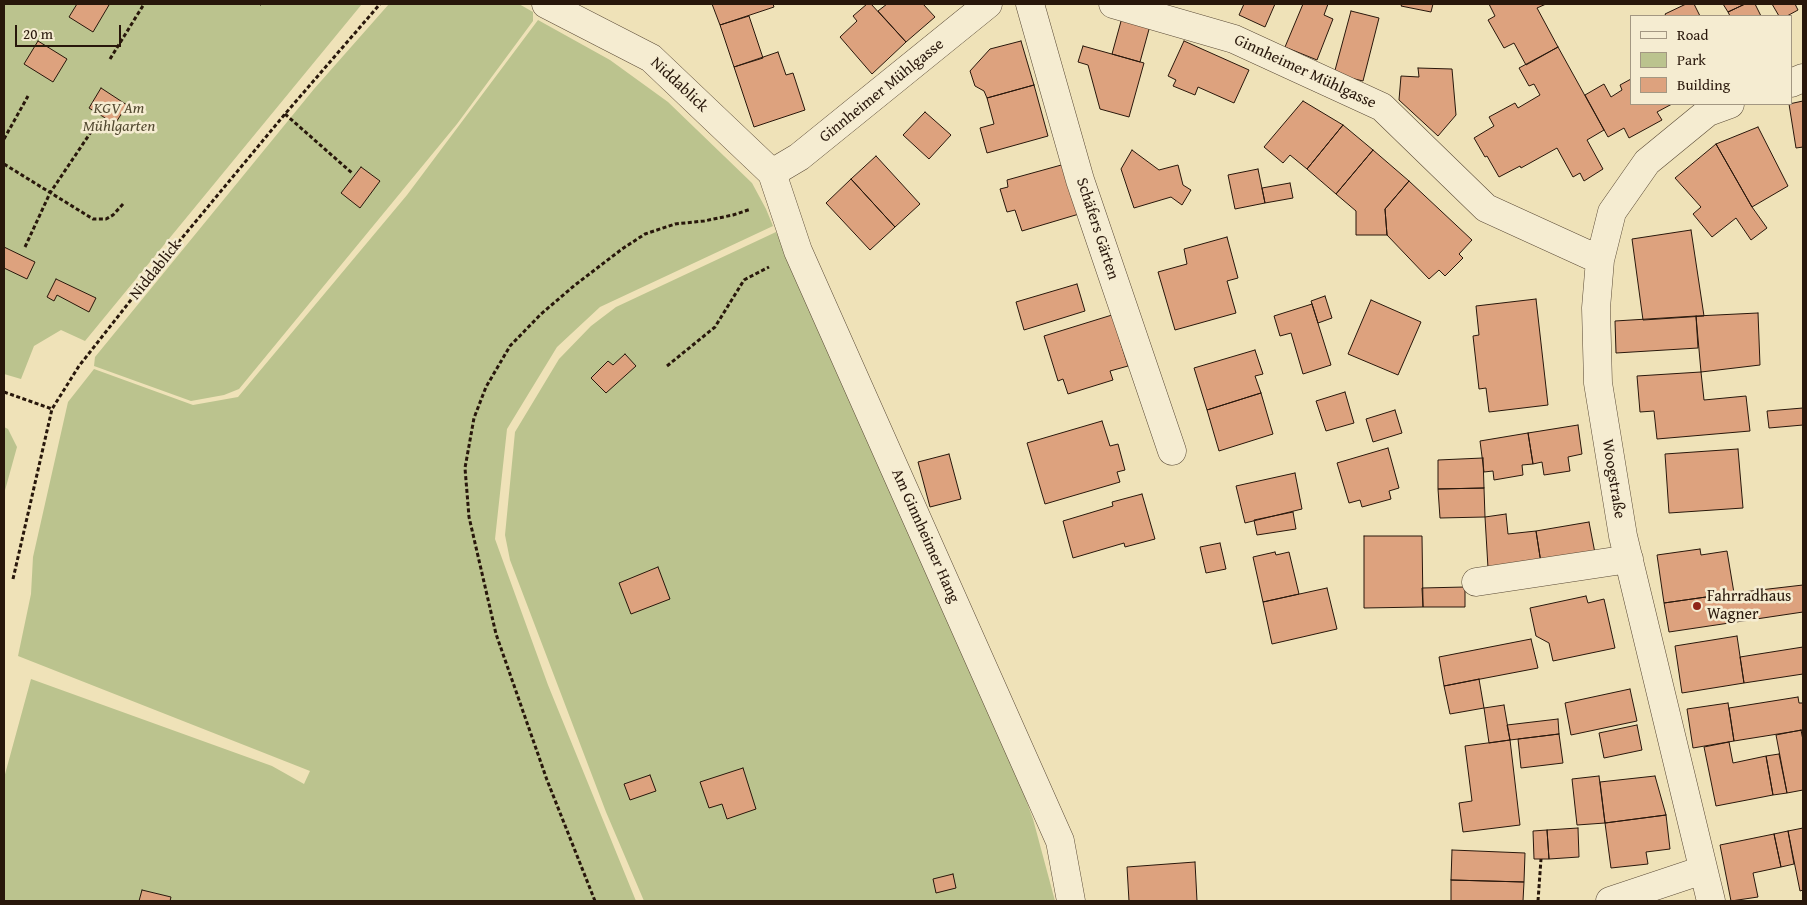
<!DOCTYPE html>
<html>
<head>
<meta charset="utf-8">
<style>
  body { margin:0 }
  #map { position:relative; width:1807px; height:905px; overflow:hidden; background:#efe2b8; font-family:"Gentium Book Plus",serif }
  canvas { display:block }
  .frame { position:absolute; inset:0; border:5px solid #28170b; pointer-events:none }
  .legend { position:absolute; left:1630px; top:15px; width:162px; height:90px; box-sizing:border-box; background:#f5ecd1; border:1px solid #a39782; margin:0; padding:6px 9px; list-style:none; font-size:15px; color:#28170b }
  .legend li { display:flex; align-items:center; gap:10px; height:25px }
  .legend b { width:25px; border:1px solid #a39782 }
  .scale { position:absolute; left:15px; top:25px; width:106px; height:22px; box-sizing:border-box; border:2px solid #28170b; border-top:0; padding-left:6px; font-size:15px; line-height:18px; white-space:nowrap; color:#28170b; -webkit-text-stroke:4px #f5ecd1; paint-order:stroke }
</style>
</head>
<body>
<div id="map">
<canvas width="1807" height="905"></canvas>
<div class="frame"></div>
<ul class="legend">
<li><b style="height:6px;background:#f5ecd1"></b>Road</li>
<li><b style="height:14px;background:#bbc38e"></b>Park</li>
<li><b style="height:14px;background:#dda27e"></b>Building</li>
</ul>
<div class="scale">20 m</div>
</div>
<script>
const g = document.querySelector('canvas').getContext('2d');
g.lineJoin = 'round';
function fillPath(path, color) {
  g.fillStyle = color;
  g.fill(path, 'evenodd');
}
function poly(rows) {
  const path = new Path2D();
  for (const r of rows) {
    path.moveTo(r[0], r[1]);
    for (let i = 2; i < r.length; i += 2) path.lineTo(r[i], r[i + 1]);
  }
  return path;
}
function trace(path, color, width, dash) {
  g.strokeStyle = color;
  g.lineWidth = width;
  g.lineCap = dash ? 'butt' : 'round';
  g.setLineDash(dash || []);
  g.stroke(path);
}
function write(font, color, halo, rows, align = 'center') {
  g.font = font + ' "Gentium Book Plus",serif';
  g.lineWidth = 5;
  g.setLineDash([]);
  g.textBaseline = 'middle';
  g.strokeStyle = halo;
  g.fillStyle = color;
  for (const [text, x, y, turn = 0] of rows) {
    g.save();
    g.translate(x, y);
    g.rotate((+turn || 0) * Math.PI / 180);
    g.textAlign = isNaN(turn) ? turn : align;
    if (halo) g.strokeText(text, 0, 0);
    g.fillText(text, 0, 0);
    g.restore();
  }
}
const green = poly([
  [4,4,362,4,85,341,61,330,34,346,21,379,4,374],
  [389,4,519,4,533,12,533,21,457,124,239,389,224,395,191,401,94,366,95,357,314,89],
  [538,20,610,60,668,102,752,183,766,209,773,226,600,307,557,347,507,429,495,539,548,685,636,901,170,901,171,897,142,890,139,901,4,901,4,778,31,679,272,766,304,784,310,771,18,656,31,594,33,557,68,402,94,369,193,405,238,397,407,195],
  [776,232,808,296,990,702,1033,819,1055,901,644,901,606,812,510,560,505,535,515,432,559,359,591,326,616,307],
  [4,427,8,429,17,447,4,494]
]);
const building = poly([
  [77,4,107,4,109,5,93,32,69,17,77,4],
  [712,4,773,4,774,7,720,25,712,4],
  [867,4,871,4,906,42,872,74,840,37,857,21,853,16,867,4],
  [887,4,923,4,935,17,906,42,878,11,887,4],
  [1244,4,1275,4,1265,27,1239,15,1244,4],
  [1303,4,1328,4,1324,15,1333,19,1317,60,1285,47,1303,4],
  [1402,4,1433,4,1431,12,1401,6,1402,4],
  [1489,4,1546,4,1537,8,1558,47,1526,65,1514,43,1504,48,1488,20,1495,16,1489,4],
  [1686,4,1694,4,1700,16,1666,16,1665,14,1686,4],
  [1723,4,1745,4,1728,12,1723,4],
  [1745,4,1755,4,1761,16,1730,16,1728,12,1745,4],
  [1772,4,1795,4,1798,10,1787,16,1779,16,1772,4],
  [1351,11,1379,18,1363,81,1334,74,1351,11],
  [1123,14,1151,22,1140,62,1112,54,1123,14],
  [749,16,763,58,734,67,720,25,749,16],
  [38,41,67,59,53,82,24,64,38,41],
  [1021,41,1034,85,987,98,984,91,975,86,970,71,990,49,1021,41],
  [1184,41,1249,70,1234,103,1198,87,1195,95,1173,86,1176,80,1168,76,1184,41],
  [1083,46,1144,63,1129,117,1100,109,1088,65,1078,62,1083,46],
  [1558,47,1604,130,1587,140,1603,169,1584,181,1580,173,1573,177,1557,148,1521,168,1520,166,1499,177,1487,156,1485,157,1474,138,1494,126,1489,117,1515,103,1518,108,1540,95,1534,84,1529,86,1519,68,1558,47],
  [778,52,786,75,793,73,805,110,754,127,734,67,778,52],
  [1418,68,1452,69,1456,115,1438,136,1399,100,1401,76,1419,77,1418,68],
  [1631,79,1631,104,1672,104,1657,112,1662,120,1629,138,1624,128,1608,137,1585,95,1604,84,1611,97,1622,90,1620,85,1631,79],
  [1034,85,1048,136,987,153,980,128,994,124,987,98,1034,85],
  [101,88,127,105,115,124,89,108,101,88],
  [1303,101,1343,125,1307,169,1290,155,1283,163,1264,147,1303,101],
  [1803,101,1803,147,1796,148,1789,104,1803,101],
  [925,112,951,135,929,159,903,135,925,112],
  [1343,125,1373,150,1336,194,1307,169,1343,125],
  [1758,127,1788,186,1752,207,1716,144,1758,127],
  [1716,144,1752,207,1767,228,1751,240,1736,218,1712,237,1693,214,1701,207,1675,178,1716,144],
  [1132,150,1159,170,1178,165,1183,185,1191,190,1182,205,1171,197,1134,208,1121,169,1132,150],
  [1373,150,1409,181,1385,209,1387,235,1356,235,1356,211,1336,194,1373,150],
  [876,156,920,204,895,227,851,179,876,156],
  [1065,164,1079,214,1022,231,1015,210,1007,212,1000,189,1008,187,1007,180,1065,164],
  [361,167,380,181,360,208,341,193,361,167],
  [1258,169,1265,203,1235,209,1228,175,1258,169],
  [851,179,895,227,870,250,826,203,851,179],
  [1409,181,1472,240,1459,254,1463,258,1445,276,1439,270,1429,279,1387,235,1385,209,1409,181],
  [1290,183,1293,198,1265,203,1262,188,1290,183],
  [1691,230,1704,316,1643,320,1632,239,1691,230],
  [1227,237,1238,278,1227,281,1236,313,1175,330,1158,272,1187,264,1184,249,1227,237],
  [4,247,35,262,27,279,4,268,4,247],
  [56,279,96,298,89,312,57,295,54,301,47,297,56,279],
  [1077,284,1085,311,1024,330,1016,302,1077,284],
  [1325,296,1332,318,1318,323,1311,301,1325,296],
  [1536,299,1548,405,1489,412,1486,388,1479,389,1473,336,1479,335,1476,306,1536,299],
  [1371,300,1421,322,1398,375,1348,354,1371,300],
  [1312,304,1331,365,1303,374,1291,333,1280,336,1274,316,1312,304],
  [1758,313,1760,365,1701,372,1696,316,1758,313],
  [1112,315,1128,366,1110,371,1113,380,1068,394,1063,379,1058,381,1044,336,1112,315],
  [1696,316,1698,348,1616,353,1615,321,1696,316],
  [1255,350,1263,374,1255,376,1261,393,1207,410,1194,368,1255,350],
  [625,354,636,366,606,393,591,378,608,361,613,365,625,354],
  [1701,372,1704,400,1746,396,1750,431,1657,439,1654,411,1640,412,1637,376,1701,372],
  [1345,392,1354,423,1326,431,1316,401,1345,392],
  [1261,393,1273,434,1219,451,1207,410,1261,393],
  [1803,408,1803,425,1769,428,1767,411,1803,408],
  [1395,410,1402,433,1373,442,1366,419,1395,410],
  [1102,421,1110,446,1118,444,1125,470,1117,472,1120,482,1045,504,1027,443,1102,421],
  [1578,425,1582,454,1568,457,1570,471,1544,475,1542,462,1533,464,1528,433,1578,425],
  [1528,433,1533,464,1522,465,1523,475,1494,480,1493,471,1484,472,1480,441,1528,433],
  [1388,448,1399,488,1389,491,1391,499,1362,507,1360,500,1349,503,1337,463,1388,448],
  [1738,449,1743,508,1669,513,1665,454,1738,449],
  [949,454,961,499,930,507,918,462,949,454],
  [1483,458,1484,488,1438,489,1438,460,1483,458],
  [1295,473,1302,509,1245,523,1236,486,1295,473],
  [1484,488,1485,517,1440,518,1438,489,1484,488],
  [1142,494,1155,539,1125,547,1124,543,1073,558,1063,521,1113,506,1112,502,1142,494],
  [1293,512,1296,529,1257,535,1254,520,1293,512],
  [1506,514,1508,534,1536,531,1541,563,1488,568,1485,517,1506,514],
  [1589,522,1595,553,1541,563,1536,531,1589,522],
  [1364,536,1422,536,1423,607,1364,608,1364,536],
  [1220,543,1226,569,1206,573,1200,547,1220,543],
  [1700,549,1701,555,1727,551,1734,593,1664,603,1657,555,1700,549],
  [1275,552,1276,555,1289,552,1299,594,1263,602,1253,557,1275,552],
  [658,567,670,599,631,614,619,583,658,567],
  [1803,585,1803,612,1669,632,1664,603,1734,593,1803,585],
  [1465,587,1465,607,1423,607,1422,588,1465,587],
  [1327,588,1337,629,1272,644,1263,602,1327,588],
  [1586,596,1588,603,1604,599,1615,648,1553,661,1549,643,1536,636,1530,608,1586,596],
  [1737,636,1744,683,1682,693,1675,646,1737,636],
  [1531,639,1538,668,1444,686,1439,657,1531,639],
  [1803,647,1803,674,1744,683,1740,657,1803,647],
  [1479,679,1484,708,1450,714,1444,686,1479,679],
  [1630,689,1637,721,1571,735,1565,703,1630,689],
  [1798,697,1799,703,1803,703,1803,730,1734,741,1729,708,1798,697],
  [1728,703,1734,741,1693,748,1687,709,1728,703],
  [1504,705,1510,740,1489,743,1484,708,1504,705],
  [1558,719,1559,734,1510,740,1507,725,1558,719],
  [1637,725,1642,750,1604,758,1599,733,1637,725],
  [1801,730,1803,740,1803,790,1787,793,1776,735,1801,730],
  [1559,734,1563,763,1521,768,1518,739,1559,734],
  [1510,740,1520,825,1463,832,1459,803,1472,801,1465,746,1510,740],
  [1729,742,1733,763,1766,756,1773,795,1716,806,1704,747,1729,742],
  [1779,754,1787,793,1773,795,1766,756,1779,754],
  [743,768,756,809,727,819,722,804,709,808,700,782,743,768],
  [650,775,656,791,630,800,624,784,650,775],
  [1599,776,1605,823,1577,825,1572,779,1599,776],
  [1655,776,1666,815,1605,823,1600,782,1655,776],
  [1666,815,1670,849,1646,852,1648,864,1611,868,1605,823,1666,815],
  [1578,828,1579,857,1549,859,1547,830,1578,828],
  [1803,828,1803,890,1800,891,1788,831,1803,828],
  [1547,830,1549,859,1534,859,1533,831,1547,830],
  [1788,831,1794,864,1781,867,1774,834,1788,831],
  [1774,834,1781,867,1753,873,1758,897,1731,901,1720,845,1774,834],
  [1452,850,1525,853,1524,882,1451,880,1452,850],
  [1195,862,1197,901,1129,901,1127,867,1195,862],
  [953,874,956,888,936,893,933,879,953,874],
  [1451,880,1524,882,1523,901,1451,901,1451,880],
  [142,890,171,897,170,901,139,901,142,890]
]);
const path = poly([
  [260,4,261,4],
  [110,59,144,4],
  [285,114,352,173],
  [4,139,28,96],
  [4,164,93,219,106,219,113,215,124,203],
  [25,247,50,193,97,123],
  [667,366,715,327,744,280,769,267],
  [4,392,52,409],
  [13,579,52,409,79,366,138,291,285,114,380,4],
  [595,901,547,780,496,634,469,517,465,468,474,418,486,387,510,346,541,314,575,285,622,249,645,234,675,224,704,221,733,215,751,209],
  [1538,901,1541,859]
]);
const minor = poly([
  [546,4,651,58,772,173,798,251,1060,841,1071,901],
  [1030,4,1080,180,1172,451],
  [1113,4,1234,39,1382,107,1486,208,1600,260],
  [1791,83,1803,78],
  [772,173,799,157,988,4],
  [1476,582,1629,559],
  [1610,901,1703,870],
  [1711,901,1623,536,1598,383,1596,308,1600,260,1612,212,1647,162,1708,112,1730,104]
]);
const markers = [
  [1697,606,5,"#8f2418"]
];
const streetNames = [
  ["Ginnheimer Mühlgasse",1305,72,25],
  ["Niddablick",679,85,43],
  ["Ginnheimer Mühlgasse",882,91,-39],
  ["Schäfers Gärten",1097,229,72],
  ["Niddablick",156,270,-51],
  ["Woogstraße",1613,479,81],
  ["Am Ginnheimer Hang",925,536,66]
];
const parkNames = [
  ["KGV Am",119,109],
  ["Mühlgarten",119,127]
];
const poiNames = [
  ["Fahrradhaus",1707,597],
  ["Wagner",1707,615]
];
fillPath(green, '#bbc38e');
fillPath(building, '#dda27e');
trace(building, '#28170b', 1);
trace(minor, '#5a4a36', 29);
trace(path, '#28170b', 3, [4, 2.5]);
trace(minor, '#f5ecd1', 28);
for (const [x, y, r, color] of markers) {
  const dot = new Path2D();
  dot.arc(x, y, r, 0, 2 * Math.PI);
  g.fillStyle = color;
  g.fill(dot);
  trace(dot, '#f5ecd1', 2);
}
write('16px', '#28170b', '#f5ecd1', streetNames);
write('italic 16px', '#544b32', '#f5ecd1', parkNames);
write('16px', '#28170b', '#f5ecd1', poiNames, 'left');
</script>
</body>
</html>
